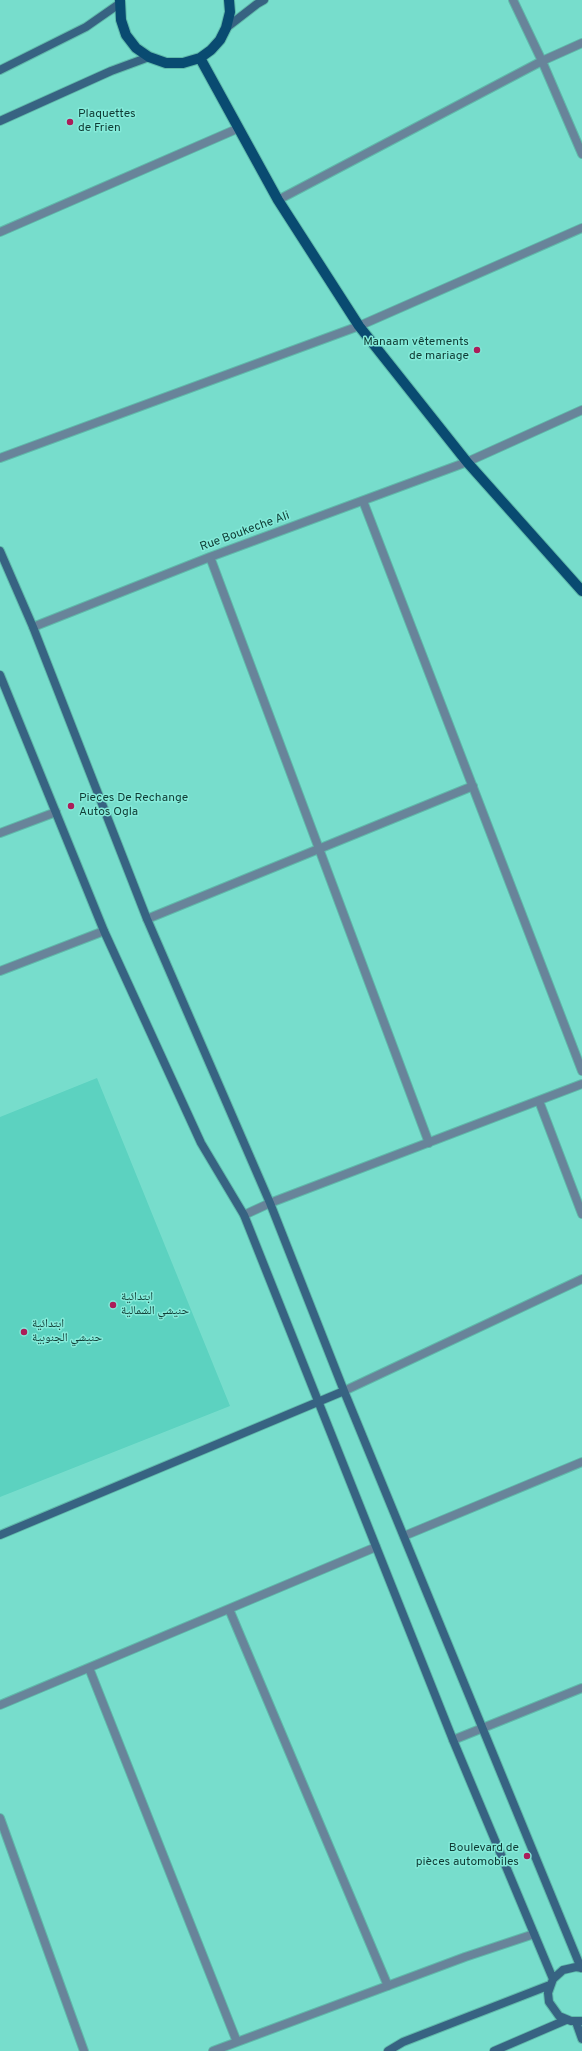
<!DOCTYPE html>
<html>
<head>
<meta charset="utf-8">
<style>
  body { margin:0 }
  canvas { display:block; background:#7dc }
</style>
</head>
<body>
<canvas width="582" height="2051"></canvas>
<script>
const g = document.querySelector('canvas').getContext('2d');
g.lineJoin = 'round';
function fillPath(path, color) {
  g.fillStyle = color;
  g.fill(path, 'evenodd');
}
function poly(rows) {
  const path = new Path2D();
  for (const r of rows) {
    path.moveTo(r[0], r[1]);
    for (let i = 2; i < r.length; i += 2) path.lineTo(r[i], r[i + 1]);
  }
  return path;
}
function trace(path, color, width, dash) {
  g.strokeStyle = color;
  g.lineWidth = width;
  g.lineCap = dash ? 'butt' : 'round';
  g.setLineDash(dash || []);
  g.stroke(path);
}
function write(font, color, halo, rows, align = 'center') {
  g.font = font + ' Overpass,"Noto Naskh Arabic",sans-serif';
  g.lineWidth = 3;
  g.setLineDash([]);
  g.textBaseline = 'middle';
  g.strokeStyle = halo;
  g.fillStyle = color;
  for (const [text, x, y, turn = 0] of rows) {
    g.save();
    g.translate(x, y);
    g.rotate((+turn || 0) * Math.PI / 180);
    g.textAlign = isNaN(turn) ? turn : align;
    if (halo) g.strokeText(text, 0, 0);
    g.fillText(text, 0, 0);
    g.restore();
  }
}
const built = poly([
  [97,1078,230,1406,0,1497,0,1117]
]);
const street = poly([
  [513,0,542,61,582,154],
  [278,200,542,61,582,43],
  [0,232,239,128],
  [0,458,359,326,582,228],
  [363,501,582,1071],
  [210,557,429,1143],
  [33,627,210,557,467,462,582,410],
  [0,833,56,812],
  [147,919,473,786],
  [0,971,104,931],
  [539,1101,582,1214],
  [244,1215,270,1203,582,1084],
  [344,1391,582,1279],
  [404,1536,582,1462],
  [229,1609,388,1986],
  [89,1668,237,2042],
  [0,1705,376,1547],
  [453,1740,582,1688],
  [0,1818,84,2051],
  [213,2051,465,1957,534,1934]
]);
const secondary = poly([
  [226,28,257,4,264,0],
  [0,70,86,27,119,4],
  [0,121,111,71,149,57],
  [0,551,33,627,147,919,270,1203,344,1391,581,1968],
  [0,675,104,931,201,1143,244,1215,453,1740,553,1979],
  [0,1535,344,1391],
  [582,1968,576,1967,563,1970,553,1979,548,1993,549,2002,559,2016,571,2021,582,2021],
  [576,2022,582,2039],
  [388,2051,403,2042,550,1985],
  [494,2051,566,2020]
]);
const primary = poly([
  [120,0,121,20,126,35,136,48,149,57,166,63,183,63,200,58,211,50,220,40,226,28,230,12,229,0],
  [200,58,278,200,359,326,467,462,582,591]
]);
const markers = [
  [70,122,4,"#ab1d59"],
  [477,350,4,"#ab1d59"],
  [71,806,4,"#ab1d59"],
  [113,1305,4,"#ab1d59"],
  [24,1332,4,"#ab1d59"],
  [527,1856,4,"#ab1d59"]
];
const poiNames = [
  ["Plaquettes",78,115],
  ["de Frien",78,129],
  ["Manaam vêtements",469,343,"right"],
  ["de mariage",469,357,"right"],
  ["Pieces De Rechange",79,799],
  ["Autos Ogla",79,813],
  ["ابتدائية",121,1298],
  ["حنيشي الشمالية",121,1312],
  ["ابتدائية",32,1325],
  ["حنيشي الجنوبية",32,1339],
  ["Boulevard de",519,1849,"right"],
  ["pièces automobiles",519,1863,"right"]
];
const streetNames = [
  ["Rue Boukeche Ali",245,532,-20]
];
fillPath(built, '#5cd2c0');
trace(street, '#60baab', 10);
trace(secondary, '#60baab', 10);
trace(primary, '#60baab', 12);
trace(street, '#68849a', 8);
trace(secondary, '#376382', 8);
trace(primary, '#094b71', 10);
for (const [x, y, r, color] of markers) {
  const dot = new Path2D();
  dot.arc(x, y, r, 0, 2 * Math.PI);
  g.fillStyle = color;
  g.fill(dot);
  trace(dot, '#84ead9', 1.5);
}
write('12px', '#0f3c35', '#84ead9', poiNames, 'left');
write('12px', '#0f3c35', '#84ead9', streetNames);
</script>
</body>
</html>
